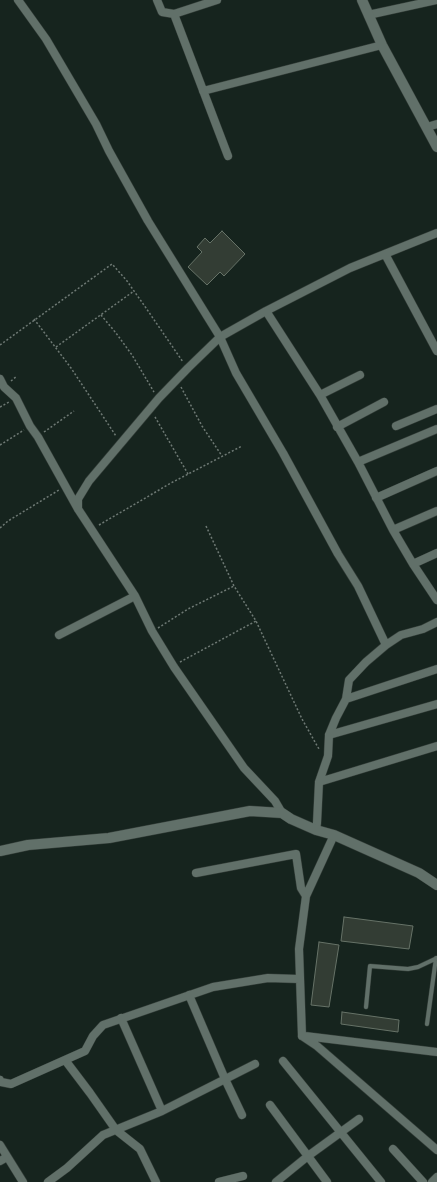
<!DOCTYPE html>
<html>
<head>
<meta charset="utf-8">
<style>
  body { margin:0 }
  canvas { display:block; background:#16241e }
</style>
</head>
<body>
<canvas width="437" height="1182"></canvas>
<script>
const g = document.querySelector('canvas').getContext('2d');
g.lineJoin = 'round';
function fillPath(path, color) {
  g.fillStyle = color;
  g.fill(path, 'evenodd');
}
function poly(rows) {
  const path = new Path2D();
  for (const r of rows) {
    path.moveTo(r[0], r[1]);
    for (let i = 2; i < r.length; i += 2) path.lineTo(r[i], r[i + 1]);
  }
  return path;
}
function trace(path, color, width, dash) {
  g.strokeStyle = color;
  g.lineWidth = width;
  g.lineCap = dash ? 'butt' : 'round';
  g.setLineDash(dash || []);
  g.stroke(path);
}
const building = poly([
  [222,231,245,254,224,276,220,272,207,285,188,267,202,252,197,247,205,238,210,243,222,231],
  [344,917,413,926,409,949,341,941,344,917],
  [319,942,339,945,329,1007,311,1005,319,942],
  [342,1012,399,1020,398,1032,341,1024,342,1012]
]);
const path = poly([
  [101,315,116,333,132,355,154,392],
  [34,319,71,368,116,436],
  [0,345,112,264,127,281,146,308,183,362],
  [56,347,134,291],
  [11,381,17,376],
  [181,387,202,426,222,456],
  [0,407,9,402],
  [155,417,188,474],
  [44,432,74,411],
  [0,445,24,430],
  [99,525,171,483,242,446],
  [206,526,234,586,256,621,302,719,319,749],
  [0,528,8,521,59,490],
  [158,628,188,609,234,586],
  [180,662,256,621]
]);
const service = poly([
  [366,1007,370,966,408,969,418,967,437,958],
  [427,1024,436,958]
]);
const minor = poly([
  [18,0,46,39,96,124,109,151,148,221,220,337,236,373,283,453,338,554,358,586,386,645],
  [157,0,162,12,174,14,228,156],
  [174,14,217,0],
  [368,15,437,0],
  [203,91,382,45],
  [427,127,437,124],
  [385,254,437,351],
  [266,311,320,395,358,462,393,530,413,564,437,600],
  [0,379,4,387,16,398,30,426,38,437,78,509,135,596,152,631,174,667,244,768,275,801,282,813],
  [320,395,360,375],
  [396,426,437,409],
  [337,427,384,402],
  [358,462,437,429],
  [376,498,437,471],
  [78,509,78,499,89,481,159,398,188,368,220,337,266,311,350,268,437,233],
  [393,530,437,511],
  [413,564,437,553],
  [59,635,135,596],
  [346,699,437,669],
  [329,735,437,704],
  [319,782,437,746],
  [316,830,317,823,319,782,328,756,329,735,336,718,346,699,349,680,366,662,386,645,401,635,423,629,437,622],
  [196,873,296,854,301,888,306,896],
  [189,995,225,1079,242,1115],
  [121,1018,162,1111],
  [302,1036,299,949,306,896,334,835],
  [302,1036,317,1046,437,1150],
  [305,1036,437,1052],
  [65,1060,90,1093,116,1130,140,1149,156,1182],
  [283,1061,381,1182],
  [0,1080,1,1082,11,1084,85,1051,93,1036,103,1025,213,987,268,978,299,979],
  [270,1105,327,1182],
  [0,1145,23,1182],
  [393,1149,423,1182],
  [0,1161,7,1157],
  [48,1182,67,1168,103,1135,162,1111,255,1064],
  [219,1182,243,1176],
  [276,1182,308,1156,359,1119],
  [432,1182,437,1177]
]);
const tertiary = poly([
  [362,0,382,45,437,147],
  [0,851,28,845,109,838,250,811,282,813,291,819,316,830,334,835,419,873,437,885]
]);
fillPath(building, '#333d34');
trace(building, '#667267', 1);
trace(service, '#353f3a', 5);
trace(minor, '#353f3a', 9);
trace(tertiary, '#353f3a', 11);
trace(path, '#6e7974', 1.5, [2, 2]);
trace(service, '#617069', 4);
trace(minor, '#617069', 8);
trace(tertiary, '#617069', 10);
</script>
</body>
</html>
